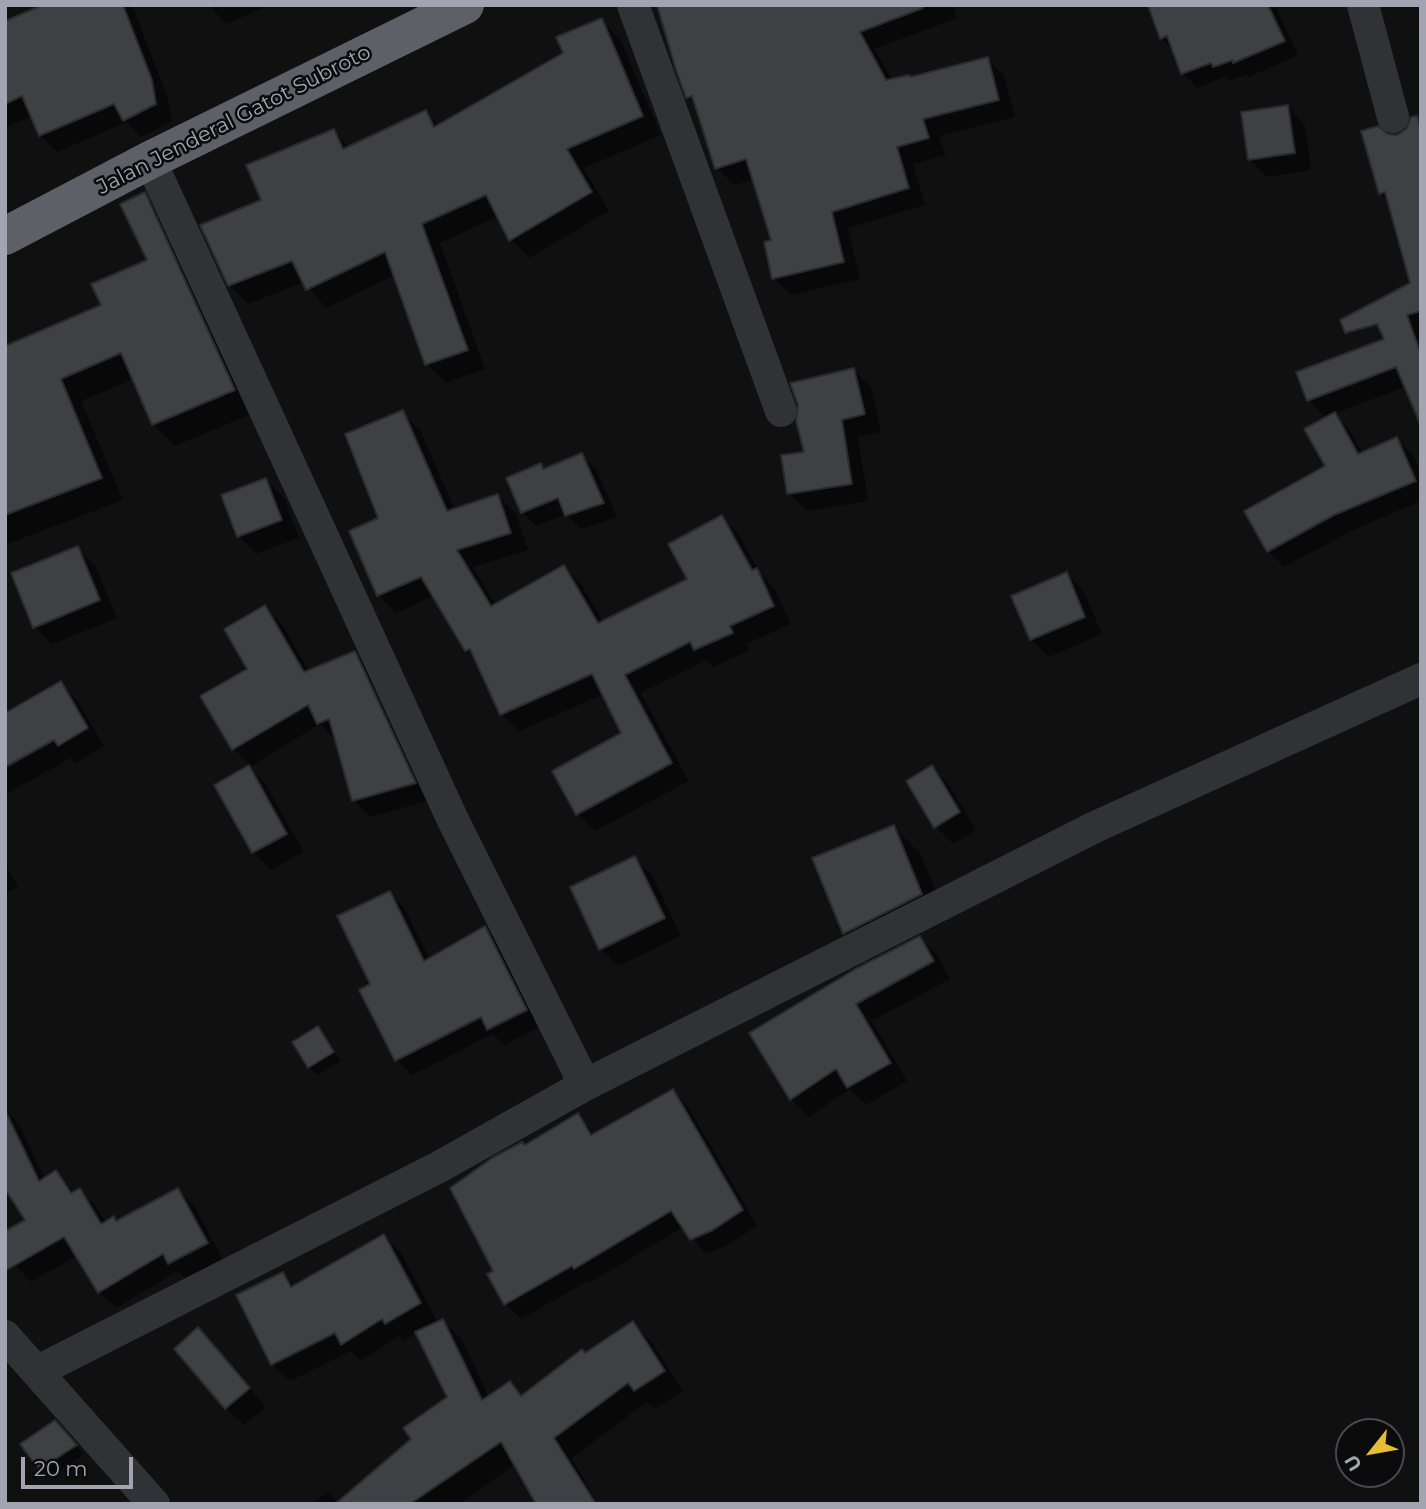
<!DOCTYPE html>
<html>
<head>
<meta charset="utf-8">
<style>
  body { margin:0 }
  #map { position:relative; width:1426px; height:1509px; overflow:hidden; background:#101011; font-family:Montserrat,sans-serif }
  canvas { display:block }
  .frame { position:absolute; inset:0; border:7px solid #a2a5b1; pointer-events:none }
  .north { position:absolute; left:1335px; top:1418px; width:70px; height:70px; box-sizing:border-box; background:#0b0b0c; border:2px solid #47494e; border-radius:50%; rotate:239deg; font-size:19px; font-weight:700; line-height:28px; text-align:center; color:#a2a5b1 }
  .north::after { content:''; display:block; margin:auto; width:24px; height:32px; background:#e5bd35; clip-path:polygon(50% 0,100% 100%,50% 72%,0 100%) }
  .scale { position:absolute; left:21px; top:1457px; width:112px; height:32px; box-sizing:border-box; border:4px solid #a2a5b1; border-top:0; padding-left:9px; font-size:21px; line-height:24px; white-space:nowrap; color:#a2a5b1; -webkit-text-stroke:5px #0b0b0c; paint-order:stroke }
</style>
</head>
<body>
<div id="map">
<canvas width="1426" height="1509"></canvas>
<div class="frame"></div>
<div class="north">U</div>
<div class="scale">20 m</div>
</div>
<script>
const g = document.querySelector('canvas').getContext('2d');
g.lineJoin = 'round';
function fillPath(path, color) {
  g.fillStyle = color;
  g.fill(path, 'evenodd');
}
function poly(rows) {
  const path = new Path2D();
  for (const r of rows) {
    path.moveTo(r[0], r[1]);
    for (let i = 2; i < r.length; i += 2) path.lineTo(r[i], r[i + 1]);
  }
  return path;
}
function trace(path, color, width, dash) {
  g.strokeStyle = color;
  g.lineWidth = width;
  g.lineCap = dash ? 'butt' : 'round';
  g.setLineDash(dash || []);
  g.stroke(path);
}
function write(font, color, halo, rows, align = 'center') {
  g.font = font + ' Montserrat,sans-serif';
  g.lineWidth = 5;
  g.setLineDash([]);
  g.textBaseline = 'middle';
  g.strokeStyle = halo;
  g.fillStyle = color;
  for (const [text, x, y, turn = 0] of rows) {
    g.save();
    g.translate(x, y);
    g.rotate((+turn || 0) * Math.PI / 180);
    g.textAlign = isNaN(turn) ? turn : align;
    if (halo) g.strokeText(text, 0, 0);
    g.fillText(text, 0, 0);
    g.restore();
  }
}
const shadow = poly([
  [47,5,132,5,168,98,172,121,141,137,127,122,57,152,40,135,32,116,5,128,5,23],
  [209,5,262,5,263,8,226,24],
  [659,5,953,5,957,18,875,49,892,80,911,79,987,59,1004,76,1015,117,939,136,945,155,913,164,925,205,848,228,860,279,791,295,774,278,774,241,754,179,734,185,717,168,697,106,688,97],
  [1150,5,1275,5,1298,55,1249,77,1247,74,1229,81,1225,77,1197,88,1183,73,1174,51,1161,38],
  [601,20,620,39,661,135,584,168,609,211,529,258,511,239,499,216,440,243,485,369,446,383,427,364,395,275,326,308,304,282,248,304,230,285,202,226,263,201,334,131,350,148,426,112,439,126,566,54],
  [1288,107,1305,125,1311,170,1267,177,1249,159],
  [1416,118,1421,122,1421,397,1408,386,1334,414,1350,430,1363,454,1397,439,1413,455,1421,474,1421,501,1351,531,1284,567,1268,551,1328,467,1327,419,1309,400,1298,373,1386,340,1412,284,1390,203,1380,193,1387,136,1398,137,1408,131],
  [144,195,166,216,256,412,175,446,153,424,134,379,81,401,123,500,5,545,5,348,103,306,149,261],
  [853,370,871,387,881,432,858,437,868,501,807,511,789,493,806,453],
  [403,413,420,430,455,510,498,496,516,513,528,550,473,567,496,605,564,567,581,584,604,623,689,579,721,517,739,534,760,573,774,588,791,624,746,644,749,651,713,667,706,660,641,693,689,781,595,831,578,814,624,734,604,694,519,731,501,714,477,661,467,650,434,596,396,613,378,595,381,519],
  [582,455,596,469,617,517,581,529,566,514,536,526,522,512,540,466,545,470],
  [266,480,284,498,299,538,256,554,239,536,224,496],
  [77,548,95,565,117,618,52,644,34,627],
  [1067,574,1084,592,1102,634,1049,657,1031,639],
  [265,607,282,624,309,671,355,653,372,670,431,800,370,817,354,800,335,740,320,724,251,766,234,749,203,696,249,669],
  [60,683,78,701,104,746,76,763,71,758,5,795,5,769,62,737],
  [249,768,266,785,304,852,271,870,253,852,216,786],
  [932,768,949,785,976,830,953,844,936,827],
  [894,827,920,853,948,920,871,959,845,933],
  [634,858,652,875,681,936,618,966,601,949],
  [5,864,18,887,5,894],
  [390,893,405,909,430,960,485,928,500,943,541,1026,504,1045,493,1034,412,1075,397,1060,372,985],
  [920,938,938,956,950,979,872,1021,907,1081,866,1105,850,1089,809,1117,791,1099,752,1034],
  [317,1028,341,1061,317,1075,309,1067],
  [673,1091,688,1106,757,1226,728,1245,706,1254,683,1227,590,1283,588,1281,521,1319,506,1304,495,1272,525,1147,578,1115,596,1135],
  [5,1110,19,1124,45,1179,56,1172,75,1193,80,1190,96,1207,106,1223,117,1222,178,1190,195,1207,223,1260,186,1279,178,1271,116,1308,99,1292,77,1256,31,1282,15,1265,28,1220,5,1185],
  [384,1236,401,1253,438,1323,443,1321,462,1340,489,1397,509,1383,523,1397,632,1323,652,1342,683,1391,655,1409,647,1402,572,1458,598,1504,538,1504,516,1464,459,1504,310,1504,328,1492,339,1503,413,1439,450,1398,417,1333,404,1341,400,1336,360,1361,351,1351,290,1381,272,1364,283,1274,295,1286],
  [198,1330,266,1407,244,1425,226,1408],
  [63,1430,84,1454,49,1478,23,1444]
]);
const building = poly([
  [43,5,123,5,152,80,156,104,123,121,114,104,39,136,22,96,5,104,5,21,43,5],
  [657,5,922,5,923,8,860,32,886,80,909,75,910,77,988,57,999,100,923,119,929,138,897,147,909,188,832,212,844,262,772,279,764,242,771,240,746,159,715,169,692,96,686,98,676,70,657,5],
  [1148,5,1268,5,1285,41,1233,63,1233,60,1213,67,1211,63,1181,74,1167,36,1160,39,1148,5],
  [602,18,643,116,567,149,592,192,509,241,486,195,422,224,468,350,425,365,385,252,306,290,292,261,228,286,200,225,261,200,246,165,334,129,343,149,426,110,434,127,563,53,556,37,602,18],
  [1288,105,1295,153,1248,160,1241,112,1288,105],
  [1417,116,1421,131,1421,311,1407,315,1421,354,1421,426,1396,367,1307,401,1296,372,1384,339,1377,324,1345,333,1340,320,1410,283,1385,192,1379,194,1361,131,1378,126,1388,134,1397,135,1406,129,1411,117,1417,116],
  [145,192,235,390,152,425,121,353,61,379,102,478,5,515,5,346,101,305,91,284,147,260,120,204,145,192],
  [854,368,865,414,842,420,852,484,787,494,781,455,804,452,796,421,798,405,790,383,854,368],
  [403,410,447,511,498,494,511,533,457,550,491,606,564,565,598,623,687,579,668,544,722,515,752,570,757,568,774,606,730,626,733,633,694,650,690,642,625,675,672,763,576,815,552,771,621,733,592,674,500,715,470,649,465,651,421,577,377,596,349,531,378,518,345,434,403,410],
  [1335,412,1358,454,1397,437,1416,481,1334,515,1267,552,1244,511,1325,466,1304,429,1335,412],
  [582,453,604,503,565,516,558,498,521,513,506,478,541,463,543,469,582,453],
  [266,478,282,520,237,537,221,495,266,478],
  [78,546,100,600,33,628,11,573,78,546],
  [1067,572,1085,617,1030,640,1011,596,1067,572],
  [265,605,304,672,355,651,416,783,352,801,329,719,317,724,308,705,232,750,200,696,247,669,224,629,265,605],
  [61,681,88,728,58,746,54,740,5,767,5,713,61,681],
  [249,765,287,834,252,853,214,785,249,765],
  [932,765,960,812,934,828,906,781,932,765],
  [894,825,922,894,843,934,812,858,894,825],
  [635,856,665,918,599,950,570,887,635,856],
  [390,891,424,961,485,926,527,1010,487,1030,481,1017,395,1061,359,990,370,984,337,916,390,891],
  [920,936,934,961,856,1004,891,1063,847,1088,836,1069,790,1100,749,1033,857,968,920,936],
  [318,1026,334,1052,308,1068,292,1042,318,1026],
  [673,1089,743,1210,713,1230,690,1240,671,1211,574,1269,572,1266,504,1305,487,1274,493,1271,450,1188,492,1158,522,1142,525,1145,578,1113,591,1135,673,1089],
  [5,1110,39,1181,56,1170,71,1193,80,1188,101,1224,114,1216,116,1221,178,1188,208,1243,168,1264,163,1254,98,1293,64,1237,5,1271,5,1231,25,1220,5,1189,5,1110],
  [384,1234,421,1303,385,1324,382,1319,341,1345,335,1333,271,1365,236,1295,283,1272,291,1287,384,1234],
  [443,1319,482,1400,510,1381,521,1396,582,1349,585,1353,633,1321,665,1371,634,1391,628,1383,554,1438,596,1504,536,1504,501,1442,410,1504,335,1504,411,1439,403,1428,447,1397,415,1332,443,1319],
  [198,1327,250,1388,225,1409,174,1349,198,1327],
  [55,1420,77,1445,39,1470,20,1444,55,1420]
]);
const street = poly([
  [633,5,781,411],
  [1363,5,1393,117],
  [150,160,452,818,585,1085],
  [5,1336,154,1504],
  [38,1371,439,1167,585,1085,1095,827,1421,679]
]);
const highway = poly([
  [5,236,150,160,465,5]
]);
const streetNames = [
  ["Jalan Jenderal Gatot Subroto",234,120,-27]
];
fillPath(shadow, '#0007');
fillPath(building, '#3f4044');
trace(building, '#2b2a2d', 2);
trace(street, '#313236', 32);
trace(highway, '#5e5f67', 38);
write('21px', '#a2a5b1', '#0b0b0c', streetNames);
</script>
</body>
</html>
